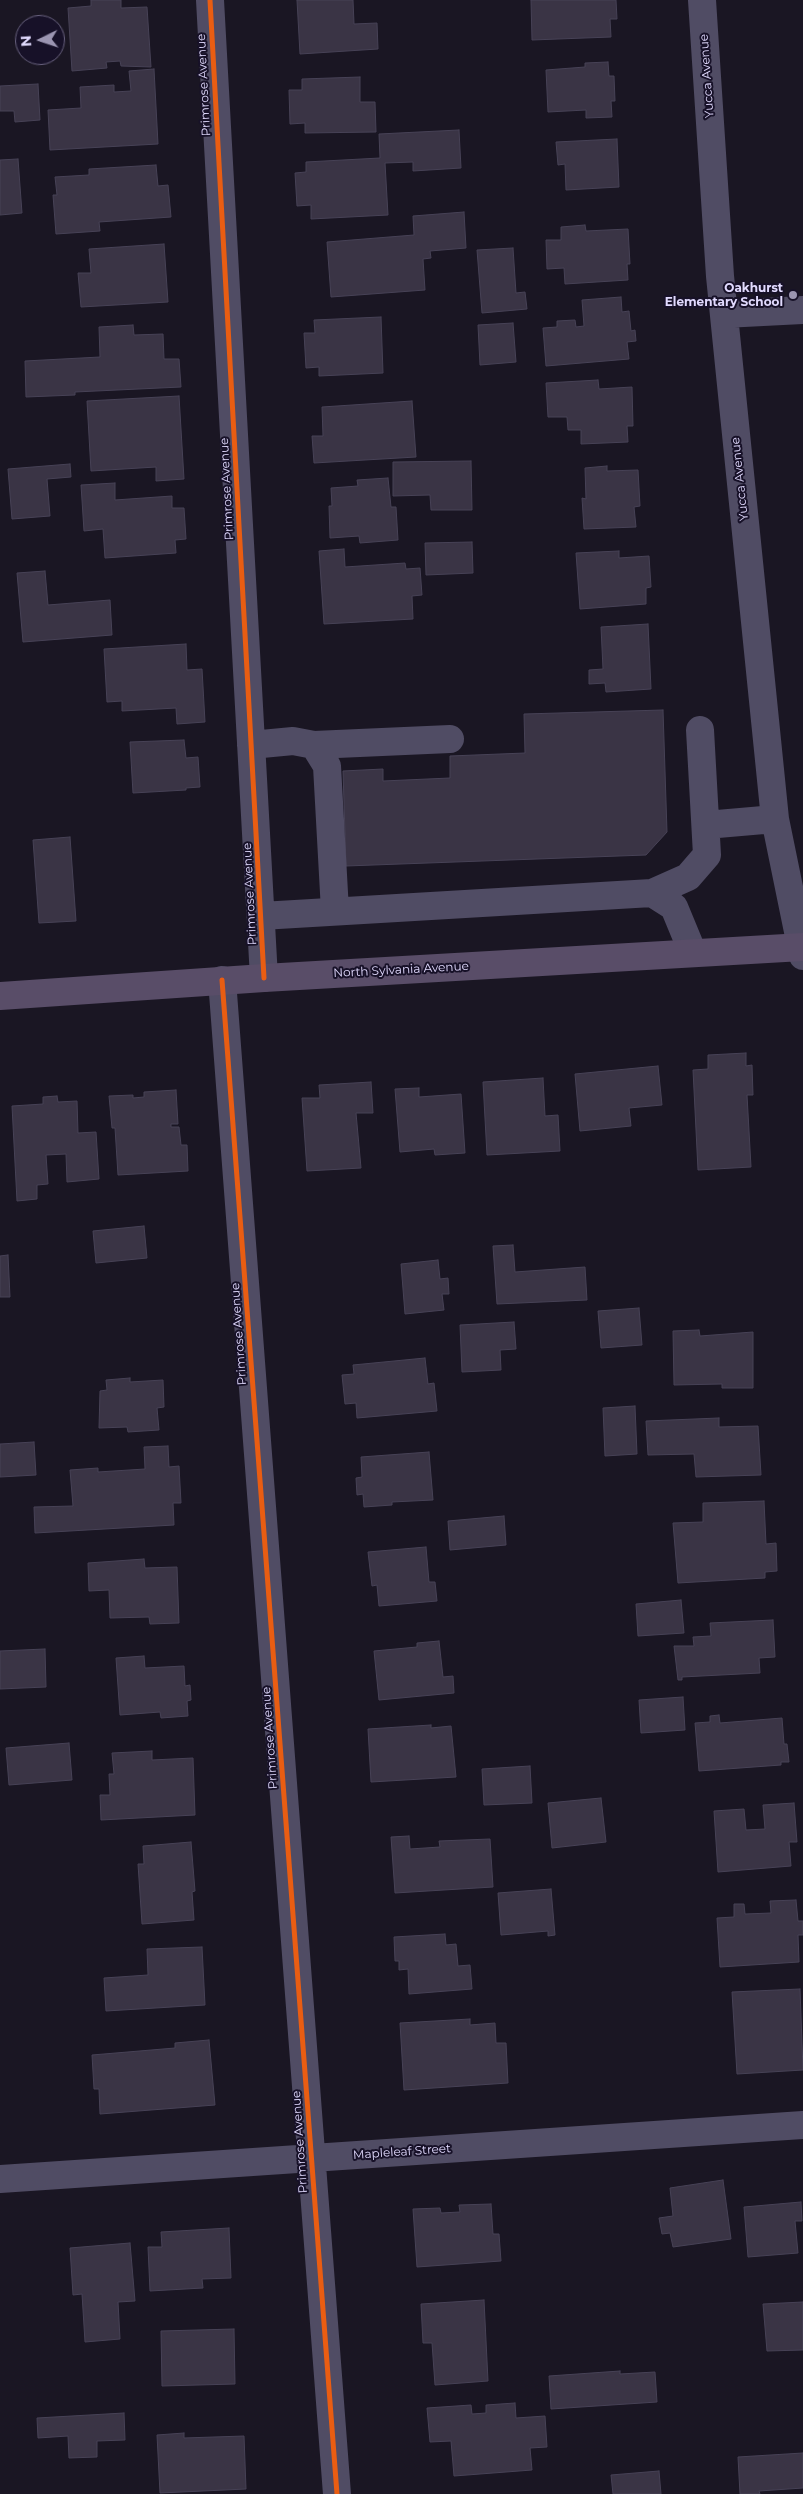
<!DOCTYPE html>
<html>
<head>
<meta charset="utf-8">
<style>
  body { margin:0 }
  #map { position:relative; width:803px; height:2494px; overflow:hidden; background:#1a1623; font-family:Montserrat,sans-serif }
  canvas { display:block }
  .north { position:absolute; left:15px; top:15px; width:50px; height:50px; box-sizing:border-box; background:#171128; border:1px solid #68617e; border-radius:50%; rotate:266deg; font-size:14px; font-weight:700; line-height:20px; text-align:center; color:#e1dafe }
  .north::after { content:''; display:block; margin:auto; width:18px; height:22px; background:#9b95b1; clip-path:polygon(50% 0,100% 100%,50% 72%,0 100%) }
</style>
</head>
<body>
<div id="map">
<canvas width="803" height="2494"></canvas>
<div class="north">N</div>
</div>
<script>
const g = document.querySelector('canvas').getContext('2d');
g.lineJoin = 'round';
function fillPath(path, color) {
  g.fillStyle = color;
  g.fill(path, 'evenodd');
}
function poly(rows) {
  const path = new Path2D();
  for (const r of rows) {
    path.moveTo(r[0], r[1]);
    for (let i = 2; i < r.length; i += 2) path.lineTo(r[i], r[i + 1]);
  }
  return path;
}
function trace(path, color, width, dash) {
  g.strokeStyle = color;
  g.lineWidth = width;
  g.lineCap = dash ? 'butt' : 'round';
  g.setLineDash(dash || []);
  g.stroke(path);
}
function write(font, color, halo, rows, align = 'center') {
  g.font = font + ' Montserrat,sans-serif';
  g.lineWidth = 4;
  g.setLineDash([]);
  g.textBaseline = 'middle';
  g.strokeStyle = halo;
  g.fillStyle = color;
  for (const [text, x, y, turn = 0] of rows) {
    g.save();
    g.translate(x, y);
    g.rotate((+turn || 0) * Math.PI / 180);
    g.textAlign = isNaN(turn) ? turn : align;
    if (halo) g.strokeText(text, 0, 0);
    g.fillText(text, 0, 0);
    g.restore();
  }
}
const building = poly([
  [91,0,121,0,121,8,147,7,151,67,121,66,120,61,106,62,107,68,72,71,68,8,91,6,91,0],
  [297,0,353,0,354,24,377,23,378,49,300,54,297,0],
  [531,0,616,0,617,19,610,19,611,37,532,40,531,0],
  [608,62,609,76,614,76,615,101,611,101,612,117,586,118,586,110,548,112,546,70,585,67,585,63,608,62],
  [154,69,158,144,50,150,48,110,81,108,80,87,114,85,114,92,131,91,129,71,154,69],
  [360,77,360,102,375,102,376,132,305,133,305,123,290,124,289,90,302,90,302,79,360,77],
  [38,84,40,120,15,122,14,111,0,111,0,86,38,84],
  [459,130,461,168,413,171,413,162,385,163,388,215,311,219,311,205,297,206,295,173,306,172,306,162,380,158,379,134,459,130],
  [617,139,619,187,566,190,565,164,558,165,556,142,617,139],
  [18,159,22,213,0,215,0,160,18,159],
  [156,165,158,186,168,185,171,217,99,222,100,231,56,234,53,195,57,195,55,177,89,175,89,169,156,165],
  [464,212,466,248,430,251,431,258,423,259,425,290,331,297,327,242,414,235,413,216,464,212],
  [585,225,586,231,628,229,630,264,627,264,628,280,565,284,564,268,547,269,546,240,561,240,561,227,585,225],
  [164,244,168,302,81,307,78,273,91,273,89,249,164,244],
  [513,248,516,293,525,292,527,309,482,313,477,250,513,248],
  [621,297,622,312,629,311,631,331,635,330,636,341,627,342,629,359,546,366,543,328,557,327,557,321,575,320,576,327,584,326,582,300,621,297],
  [381,317,383,373,319,376,319,367,306,368,304,333,315,333,314,320,381,317],
  [513,323,516,362,480,365,478,325,513,323],
  [133,325,134,335,163,334,164,359,179,359,181,387,75,392,75,395,26,397,25,361,100,357,99,327,133,325],
  [598,380,599,389,632,387,633,426,627,426,628,442,581,444,581,430,568,430,567,417,548,417,546,383,598,380],
  [179,396,184,479,156,481,156,467,91,471,87,401,179,396],
  [412,401,416,457,314,463,312,436,323,436,322,407,412,401],
  [471,461,472,510,431,510,430,495,393,496,393,462,471,461],
  [70,464,71,477,47,479,50,516,12,519,8,469,70,464],
  [607,466,607,471,638,470,640,506,634,507,636,527,584,529,582,498,586,499,585,468,607,466],
  [388,478,391,507,396,507,398,540,360,543,359,536,330,538,329,506,332,506,331,488,358,486,357,480,388,478],
  [115,483,115,500,172,496,172,508,184,508,186,539,175,540,176,553,105,558,103,529,84,531,81,485,115,483],
  [472,542,473,573,426,575,425,543,472,542],
  [344,549,345,567,405,563,406,569,420,568,422,595,412,596,413,619,324,624,319,551,344,549],
  [619,551,619,558,649,556,651,587,646,588,646,604,580,609,576,553,619,551],
  [45,571,48,605,110,600,112,635,23,642,17,573,45,571],
  [648,624,651,689,606,692,605,683,589,684,589,670,603,669,601,627,648,624],
  [186,644,187,670,202,669,205,722,177,724,176,708,122,711,122,701,107,702,104,649,186,644],
  [663,710,667,832,646,855,346,866,343,771,383,769,383,781,450,778,450,756,525,753,524,714,663,710],
  [184,740,186,758,198,757,200,787,186,788,186,790,133,793,130,742,184,740],
  [70,837,76,921,39,923,33,840,70,837],
  [746,1053,746,1066,752,1065,753,1095,747,1095,751,1167,698,1170,693,1070,708,1069,708,1055,746,1053],
  [658,1066,662,1105,629,1108,631,1126,580,1131,575,1074,658,1066],
  [543,1078,545,1116,558,1115,560,1151,487,1155,483,1082,543,1078],
  [371,1082,373,1113,356,1113,361,1168,307,1171,302,1098,320,1098,319,1085,371,1082],
  [419,1088,419,1097,461,1094,465,1153,435,1155,434,1149,400,1152,395,1089,419,1088],
  [176,1090,178,1124,171,1124,171,1127,179,1127,181,1145,187,1145,188,1171,118,1175,115,1128,112,1128,109,1096,133,1095,133,1098,144,1097,144,1092,176,1090],
  [57,1096,58,1102,77,1101,78,1133,96,1132,99,1179,67,1182,66,1154,46,1155,48,1184,37,1185,37,1199,17,1201,12,1106,43,1104,43,1097,57,1096],
  [144,1226,147,1258,96,1263,93,1231,144,1226],
  [513,1245,515,1272,585,1267,587,1300,497,1304,493,1246,513,1245],
  [8,1255,10,1297,0,1297,0,1256,8,1255],
  [438,1260,440,1279,448,1278,449,1294,442,1294,444,1310,405,1314,401,1264,438,1260],
  [639,1308,642,1345,601,1348,598,1311,639,1308],
  [514,1322,516,1349,500,1350,501,1370,462,1372,460,1325,514,1322],
  [699,1330,700,1336,753,1332,753,1388,722,1388,722,1384,674,1385,673,1331,699,1330],
  [425,1358,428,1384,434,1383,437,1411,357,1418,356,1403,345,1404,342,1375,354,1374,353,1365,425,1358],
  [130,1378,130,1382,163,1380,164,1407,157,1408,159,1430,128,1432,127,1427,99,1428,100,1391,107,1390,106,1380,130,1378],
  [635,1406,637,1454,605,1456,603,1408,635,1406],
  [719,1418,719,1427,758,1426,761,1475,696,1477,694,1454,648,1455,646,1421,719,1418],
  [34,1442,36,1475,0,1477,0,1444,34,1442],
  [168,1446,169,1467,179,1466,181,1503,173,1503,174,1525,35,1533,34,1507,73,1506,70,1470,98,1468,98,1472,145,1469,144,1447,168,1446],
  [429,1452,433,1500,392,1502,392,1505,364,1507,363,1494,357,1495,356,1478,362,1477,361,1457,429,1452],
  [764,1501,766,1544,776,1543,777,1571,765,1572,765,1578,678,1583,673,1523,703,1522,703,1503,764,1501],
  [504,1516,506,1545,450,1550,448,1521,504,1516],
  [426,1547,429,1582,435,1582,437,1601,379,1606,377,1585,372,1586,368,1552,426,1547],
  [144,1559,145,1568,177,1567,179,1623,150,1624,149,1617,110,1618,109,1590,89,1591,88,1563,144,1559],
  [681,1600,684,1633,638,1636,636,1604,681,1600],
  [773,1620,775,1657,759,1658,760,1673,682,1677,682,1680,678,1680,674,1646,694,1646,693,1637,711,1636,710,1623,773,1620],
  [439,1641,443,1677,453,1676,454,1693,379,1700,374,1651,417,1647,417,1643,439,1641],
  [45,1649,46,1687,0,1689,0,1651,45,1649],
  [144,1656,145,1668,184,1666,185,1686,190,1685,191,1700,187,1701,188,1716,161,1718,160,1712,120,1715,116,1658,144,1656],
  [683,1697,685,1730,641,1733,639,1700,683,1697],
  [719,1715,720,1723,782,1718,784,1744,787,1744,789,1762,781,1762,781,1765,699,1771,695,1723,710,1722,710,1716,719,1715],
  [431,1725,431,1728,451,1726,456,1777,371,1782,368,1729,431,1725],
  [69,1743,72,1780,9,1785,6,1748,69,1743],
  [152,1751,152,1760,193,1758,195,1815,101,1820,100,1795,110,1795,109,1774,114,1774,112,1753,152,1751],
  [530,1766,532,1803,484,1805,482,1769,530,1766],
  [601,1798,606,1842,552,1848,548,1803,601,1798],
  [794,1803,797,1842,789,1842,791,1866,718,1872,714,1811,744,1809,746,1830,765,1829,763,1805,794,1803],
  [409,1836,410,1849,440,1847,439,1841,490,1839,493,1887,395,1893,391,1837,409,1836],
  [191,1842,195,1891,192,1892,194,1920,142,1924,138,1864,144,1864,143,1846,191,1842],
  [551,1889,555,1935,548,1936,548,1931,501,1935,498,1893,551,1889],
  [796,1900,798,1921,803,1921,803,1935,798,1935,799,1962,720,1967,717,1918,734,1917,734,1904,744,1904,745,1914,771,1913,770,1901,796,1900],
  [445,1934,446,1945,456,1944,458,1966,470,1965,472,1989,409,1994,408,1969,399,1970,399,1961,395,1961,394,1937,445,1934],
  [202,1947,205,2005,106,2011,104,1978,148,1975,147,1949,202,1947],
  [800,1989,803,2070,737,2074,732,1992,800,1989],
  [470,2019,470,2025,495,2023,496,2043,506,2043,508,2083,404,2090,400,2023,470,2019],
  [209,2040,215,2105,100,2114,99,2089,94,2089,92,2055,175,2048,175,2043,209,2040],
  [723,2180,731,2239,673,2247,670,2233,662,2234,659,2218,673,2216,670,2188,723,2180],
  [801,2202,802,2221,795,2221,798,2253,748,2257,744,2207,801,2202],
  [491,2204,493,2234,499,2234,501,2261,417,2267,413,2209,440,2208,441,2213,460,2212,459,2205,491,2204],
  [229,2228,231,2278,202,2279,203,2288,150,2291,148,2247,162,2247,161,2232,229,2228],
  [130,2243,135,2301,118,2302,120,2339,85,2342,82,2294,73,2295,70,2248,130,2243],
  [484,2300,488,2381,435,2385,432,2343,423,2343,421,2304,484,2300],
  [803,2302,803,2350,767,2351,763,2304,803,2302],
  [234,2329,235,2384,162,2386,161,2331,234,2329],
  [620,2371,620,2374,655,2372,657,2402,551,2409,549,2376,620,2371],
  [515,2403,516,2418,545,2416,547,2447,530,2448,532,2470,454,2476,451,2441,430,2442,427,2408,471,2405,472,2414,486,2413,486,2405,515,2403],
  [124,2413,125,2440,97,2441,97,2457,69,2458,68,2436,38,2438,37,2418,124,2413],
  [184,2433,184,2438,244,2436,246,2489,160,2493,157,2435,184,2433],
  [803,2453,803,2488,759,2491,760,2494,740,2494,738,2457,803,2453],
  [659,2471,661,2494,613,2494,611,2475,659,2471]
]);
const minor = poly([
  [210,0,264,978],
  [702,0,720,276,775,819,803,956],
  [724,314,803,310],
  [251,745,293,741,314,745,327,766,335,911],
  [314,745,450,739],
  [706,825,775,819],
  [652,893,688,877,707,855,700,730],
  [261,916,652,893,674,907,693,953],
  [222,980,337,2494],
  [0,2179,803,2125]
]);
const major = poly([
  [0,996,264,978,803,947]
]);
const cycleway = poly([
  [210,0,264,978],
  [222,980,337,2494]
]);
const markers = [
  [793,295,5,"#9b95b1"]
];
const streetNames = [
  ["Yucca Avenue",707,76,-94],
  ["Primrose Avenue",204,85,-93],
  ["Yucca Avenue",740,479,-96],
  ["Primrose Avenue",227,489,-93],
  ["Primrose Avenue",250,894,-93],
  ["North Sylvania Avenue",401,970,-3],
  ["Primrose Avenue",239,1334,-94],
  ["Primrose Avenue",270,1738,-94],
  ["Primrose Avenue",300,2142,-94],
  ["Mapleleaf Street",402,2152,-4]
];
const poiNames = [
  ["Oakhurst",783,288],
  ["Elementary School",783,302]
];
fillPath(building, '#3a3445');
trace(building, '#474256', 1);
trace(minor, '#504c64', 28);
trace(major, '#594d68', 28);
trace(cycleway, '#e95d12', 5);
for (const [x, y, r, color] of markers) {
  const dot = new Path2D();
  dot.arc(x, y, r, 0, 2 * Math.PI);
  g.fillStyle = color;
  g.fill(dot);
  trace(dot, '#171128', 2);
}
write('12px', '#e1dafe', '#171128', streetNames);
write('bold 12px', '#e1dafe', '#171128', poiNames, 'right');
</script>
</body>
</html>
